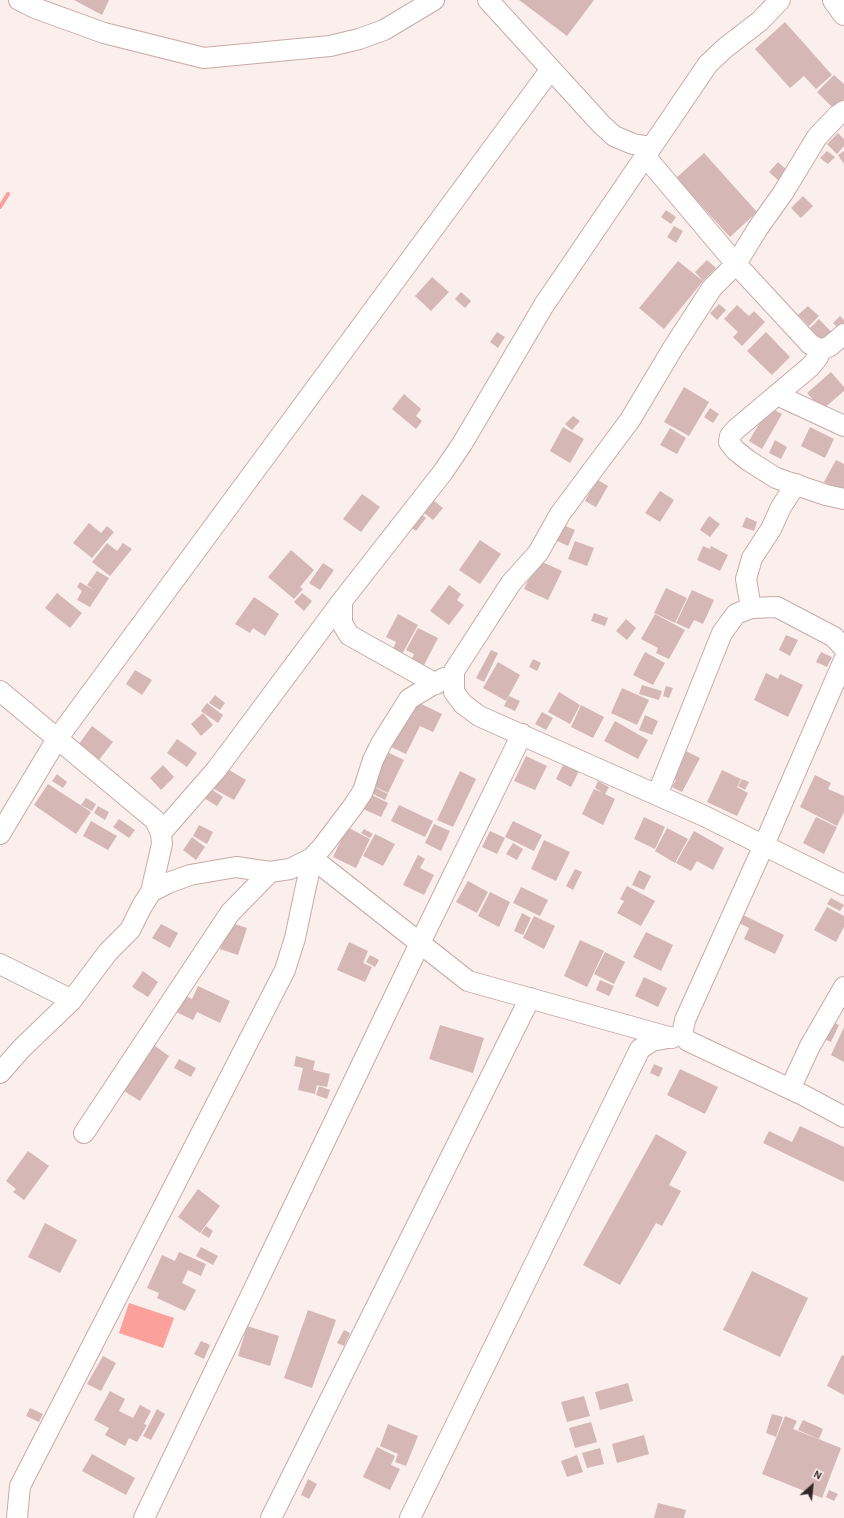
<!DOCTYPE html>
<html>
<head>
<meta charset="utf-8">
<style>
  body { margin:0 }
  #map { position:relative; width:844px; height:1518px; overflow:hidden; background:#fbefee; font-family:"Alegreya Sans",sans-serif }
  canvas { display:block }
  .north { position:absolute; left:792px; top:1466px; width:40px; height:40px; -webkit-text-stroke:3px #fbefee; paint-order:stroke; rotate:27deg; font-size:11px; font-weight:700; line-height:16px; text-align:center; color:#332726 }
  .north::after { content:''; display:block; margin:auto; width:14px; height:18px; background:#332726; clip-path:polygon(50% 0,100% 100%,50% 72%,0 100%) }
</style>
</head>
<body>
<div id="map">
<canvas width="844" height="1518"></canvas>
<div class="north">N</div>
</div>
<script>
const g = document.querySelector('canvas').getContext('2d');
g.lineJoin = 'round';
function fillPath(path, color) {
  g.fillStyle = color;
  g.fill(path, 'evenodd');
}
function poly(rows) {
  const path = new Path2D();
  for (const r of rows) {
    path.moveTo(r[0], r[1]);
    for (let i = 2; i < r.length; i += 2) path.lineTo(r[i], r[i + 1]);
  }
  return path;
}
function trace(path, color, width, dash) {
  g.strokeStyle = color;
  g.lineWidth = width;
  g.lineCap = dash ? 'butt' : 'round';
  g.setLineDash(dash || []);
  g.stroke(path);
}
const water = poly([
  [129,1303,174,1318,163,1348,119,1333]
]);
const stream = poly([
  [0,207,8,194]
]);
const building = poly([
  [74,0,109,0,102,15],
  [519,0,594,0,567,36],
  [785,22,832,75,816,89,804,76,790,88,755,49],
  [834,75,844,84,844,99,834,109,817,92],
  [838,133,844,139,844,146,837,154,827,144],
  [827,151,835,157,828,164,820,158],
  [844,151,844,164,838,155],
  [704,153,757,212,730,237,676,178],
  [778,162,788,171,779,181,769,172],
  [803,196,813,206,801,218,791,208],
  [666,210,676,217,671,224,661,217],
  [674,226,683,231,676,243,667,237],
  [707,260,716,268,703,281,695,272],
  [678,261,703,281,664,329,639,308],
  [432,277,449,292,431,311,415,296],
  [461,292,471,301,465,308,455,299],
  [719,304,726,310,717,320,710,313],
  [737,305,749,316,754,311,765,322,742,346,733,337,738,332,724,319],
  [808,306,819,316,809,326,798,315],
  [840,316,844,320,844,325,840,330,833,323],
  [819,319,835,336,826,345,810,328],
  [497,332,505,337,498,348,490,342],
  [766,332,790,357,772,375,747,351],
  [831,372,844,387,844,391,822,410,807,393],
  [684,387,709,402,689,436,664,422],
  [404,394,421,409,416,416,422,421,416,429,392,409],
  [769,407,782,414,762,449,749,441],
  [710,408,719,414,713,423,704,417],
  [573,416,580,421,572,430,565,424],
  [563,427,584,439,570,463,550,451],
  [810,427,834,439,825,458,801,446],
  [670,428,686,438,677,454,660,445],
  [775,440,787,447,781,459,769,453],
  [836,460,844,464,844,493,824,482],
  [591,476,608,486,596,507,585,501,590,492,584,489],
  [660,491,674,500,660,522,645,513],
  [362,494,380,507,361,532,343,519],
  [428,496,443,508,433,520,418,508],
  [412,506,426,518,416,531,401,520],
  [709,516,720,524,710,537,700,530],
  [746,517,757,522,754,531,742,527],
  [556,522,575,530,568,546,549,537],
  [89,523,101,533,107,526,114,532,92,558,73,543],
  [480,540,501,554,480,584,459,570],
  [575,541,594,548,587,566,568,559],
  [107,543,117,551,123,543,132,549,110,576,92,562],
  [703,546,710,549,711,546,728,555,720,571,697,560],
  [291,550,314,570,300,587,303,589,294,599,268,577],
  [538,560,562,571,548,600,524,589],
  [323,563,334,570,320,590,309,583],
  [97,571,109,578,90,607,77,600,82,591,77,587,80,582,95,591,87,585],
  [449,585,461,594,457,600,464,605,449,625,430,611],
  [666,588,687,598,675,623,654,613],
  [692,590,714,600,703,624,694,620,689,629,676,623],
  [57,593,82,613,70,628,45,608],
  [302,593,312,601,304,611,294,602],
  [254,597,279,614,265,636,253,628,250,633,235,624],
  [594,613,608,618,605,626,591,621],
  [398,614,418,625,400,658,391,653,396,642,386,637],
  [655,614,685,630,669,659,656,653,658,648,641,639],
  [626,619,636,628,627,640,616,631],
  [418,628,438,638,421,671,409,665,414,654,406,650],
  [786,635,798,640,790,656,779,650],
  [491,650,498,653,484,682,476,678],
  [645,652,665,663,653,685,633,675],
  [821,652,832,657,827,667,816,662],
  [533,659,541,663,537,671,529,667],
  [498,662,520,675,506,701,483,688],
  [135,670,152,680,142,695,126,684],
  [766,673,778,679,780,674,803,685,788,717,754,700],
  [642,685,662,691,659,700,639,694],
  [666,686,673,688,669,698,663,696],
  [622,688,649,700,637,725,611,713],
  [559,692,580,705,570,724,548,712],
  [215,695,225,703,220,710,209,703],
  [509,696,520,701,515,711,504,706],
  [411,699,442,714,433,732,420,726,406,754,389,746],
  [207,703,223,715,218,723,201,711],
  [581,705,604,717,593,738,571,727],
  [542,712,553,718,546,730,535,724],
  [203,713,213,725,201,736,191,724],
  [645,715,658,721,652,735,639,730],
  [615,721,648,740,638,759,604,741],
  [92,726,113,742,98,761,71,755],
  [177,739,197,753,187,767,167,753],
  [678,747,700,758,682,792,672,787,676,780,664,773],
  [387,752,404,760,388,793,371,785],
  [526,756,547,766,535,790,514,781],
  [564,763,579,771,571,787,556,779],
  [163,765,174,777,161,790,150,778],
  [226,768,246,780,234,800,214,789],
  [722,770,741,779,737,787,748,793,737,816,707,802],
  [460,771,476,779,453,827,437,820],
  [57,774,67,782,63,788,52,781],
  [815,775,831,783,828,789,844,796,844,812,837,826,800,807],
  [742,779,749,782,745,790,738,786],
  [598,781,609,787,605,794,615,799,603,825,582,814,594,789,603,793,595,788],
  [48,784,91,812,76,834,34,805],
  [372,786,388,794,385,800,369,792],
  [211,789,223,797,217,806,204,798],
  [368,793,388,803,381,817,361,808],
  [86,798,96,804,92,811,81,805],
  [399,805,433,821,425,837,391,821],
  [98,806,109,812,105,820,94,813],
  [644,817,665,827,655,849,634,839],
  [816,817,837,827,824,854,803,843],
  [119,819,135,830,129,838,113,827],
  [91,821,117,836,108,850,83,836],
  [513,821,542,835,534,851,505,837],
  [434,824,450,831,441,851,425,843],
  [199,825,213,832,207,844,193,836],
  [347,827,370,839,356,868,333,857],
  [667,828,688,839,675,863,655,851],
  [364,829,373,834,370,838,361,833],
  [490,831,505,838,497,854,482,847],
  [694,831,724,848,713,870,697,861,691,871,676,863],
  [375,834,395,844,383,866,363,856],
  [192,837,205,847,196,860,183,850],
  [544,840,570,852,556,881,531,869],
  [513,843,523,849,517,860,506,854],
  [418,855,425,859,420,868,434,875,424,895,403,885],
  [575,869,582,872,573,890,566,886],
  [639,870,651,876,644,890,632,885],
  [468,881,488,892,477,913,456,902],
  [627,886,655,901,641,926,617,913,624,901,620,899],
  [521,887,548,900,540,916,513,903],
  [490,892,510,902,499,927,478,916],
  [831,898,844,905,840,911,827,904],
  [827,907,844,916,844,927,836,942,814,930],
  [522,913,531,918,523,935,514,931],
  [739,913,784,935,775,954,744,939,749,928,735,921],
  [534,916,555,926,544,949,523,938],
  [229,922,247,928,238,955,220,949],
  [161,924,178,933,170,948,152,938],
  [646,932,673,945,661,971,633,957],
  [580,940,604,951,587,987,564,976],
  [349,942,368,951,363,963,372,967,365,982,337,970],
  [605,952,625,962,614,984,594,974],
  [370,955,379,960,375,967,366,962],
  [143,971,158,982,148,997,132,987],
  [644,977,667,988,658,1007,635,996],
  [600,980,614,986,609,996,596,990],
  [198,986,230,1001,220,1023,197,1012,193,1020,174,1011,182,994,192,999],
  [829,1020,839,1025,831,1042,821,1038],
  [440,1025,484,1038,473,1073,429,1059],
  [844,1027,844,1062,831,1055],
  [151,1043,169,1056,140,1101,121,1089],
  [296,1056,315,1061,313,1070,330,1074,327,1087,316,1085,317,1085,315,1094,298,1090,303,1068,294,1066],
  [179,1059,196,1068,191,1077,174,1068],
  [654,1064,663,1068,659,1077,650,1073],
  [680,1069,718,1087,705,1114,667,1095],
  [319,1086,330,1090,327,1099,316,1095],
  [800,1126,844,1147,844,1182,763,1143,769,1131,792,1142],
  [656,1134,687,1152,669,1185,681,1191,662,1226,656,1223,620,1285,583,1265],
  [28,1151,49,1166,24,1200,13,1192,16,1189,6,1181],
  [198,1189,220,1206,200,1233,178,1217],
  [45,1223,77,1240,60,1273,28,1257],
  [206,1226,213,1231,209,1238,201,1233],
  [201,1247,218,1256,213,1265,196,1256],
  [179,1252,206,1264,201,1276,188,1270,182,1283,196,1290,185,1311,157,1298,159,1293,147,1288,162,1255,175,1261],
  [752,1271,808,1298,780,1357,723,1330],
  [308,1310,336,1320,312,1388,284,1378],
  [247,1326,279,1336,270,1366,238,1356],
  [344,1330,350,1333,344,1346,337,1343],
  [201,1341,210,1345,204,1359,194,1354],
  [842,1355,844,1356,844,1395,827,1386],
  [103,1356,116,1363,101,1391,87,1384],
  [628,1383,633,1401,600,1410,595,1392],
  [110,1391,125,1399,119,1411,133,1418,140,1405,151,1411,144,1424,147,1425,137,1442,129,1438,125,1446,105,1435,109,1428,94,1420],
  [584,1396,590,1416,567,1422,561,1402],
  [30,1408,43,1414,39,1422,26,1416],
  [157,1409,165,1414,151,1440,143,1436],
  [772,1414,783,1417,776,1437,766,1433],
  [785,1416,797,1421,793,1429,841,1448,822,1498,762,1474],
  [803,1420,823,1429,819,1439,798,1430],
  [591,1422,597,1442,575,1448,569,1428],
  [388,1424,418,1436,406,1466,395,1462,398,1454,380,1446],
  [644,1435,649,1454,617,1463,612,1444],
  [377,1447,395,1456,391,1465,400,1469,390,1490,363,1477],
  [600,1448,604,1464,587,1468,582,1453],
  [92,1454,135,1478,126,1495,82,1471],
  [577,1455,583,1472,567,1477,561,1461],
  [308,1479,317,1484,309,1499,301,1495],
  [829,1490,838,1494,834,1501,826,1497],
  [658,1503,686,1510,684,1518,654,1518]
]);
const minor = poly([
  [19,0,35,8,104,33,204,58,330,46,359,39,384,30,434,0],
  [488,0,601,124,614,136,633,144,651,147],
  [844,111,837,116,817,137,783,193,758,228,736,264,712,288,673,348,630,420,560,514,538,553,511,583,454,671,454,692,463,704,479,716,702,815,844,885],
  [645,156,736,264,810,344,821,350,830,346,844,334],
  [821,350,818,357,811,366,735,430,730,436,729,442,735,450,749,461,776,478,826,495,844,499],
  [777,395,844,426],
  [751,608,746,579,752,558,771,529,781,507,796,484],
  [436,684,349,635,342,623,342,601,443,472,462,444,544,305,708,64,725,48,760,21,780,0],
  [0,691,155,820,161,833,162,844,151,892],
  [657,795,722,633,736,614,751,608,777,607,834,637,844,648],
  [161,833,216,770,342,601],
  [0,834,57,739,551,69],
  [0,964,72,1000],
  [682,1035,685,1020,764,845,844,660],
  [682,1035,688,1041,803,1095,844,1117],
  [0,1073,22,1048,72,1000,108,952,130,930,142,906,151,892,168,883,190,875,236,867,270,872,290,869,312,858,323,846,354,805,363,791,373,760,382,742,409,699,444,678],
  [790,1089,810,1046,844,987],
  [84,1133,230,913,270,872],
  [17,1518,20,1486,285,970,295,938,312,858,468,981,672,1038],
  [144,1518,420,943,522,734],
  [271,1518,530,998],
  [410,1518,640,1049,652,1041,673,1037]
]);
const highway = poly([
  [834,0,844,14]
]);
fillPath(water, '#fba09a');
trace(stream, '#fba09a', 4);
fillPath(building, '#d5b7b5');
trace(minor, '#c7aaa7', 22);
trace(highway, '#c7aaa7', 24);
trace(minor, '#fff', 20);
trace(highway, '#fff', 22);
</script>
</body>
</html>
